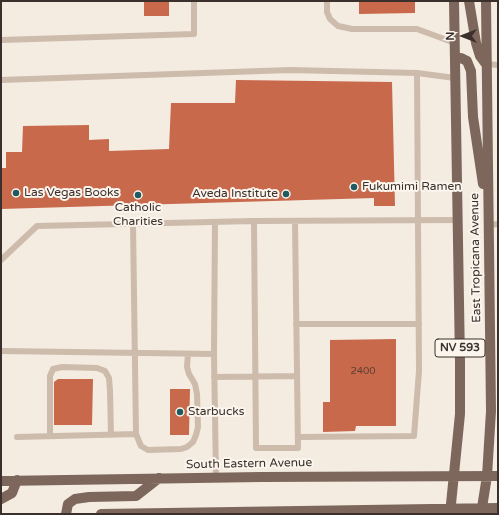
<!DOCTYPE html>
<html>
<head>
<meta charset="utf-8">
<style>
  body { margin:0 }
  #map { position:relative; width:499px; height:515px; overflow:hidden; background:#f4ebe1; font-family:"Varela Round",sans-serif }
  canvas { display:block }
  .frame { position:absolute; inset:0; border:2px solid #3b302b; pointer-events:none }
  .north { position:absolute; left:443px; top:16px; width:40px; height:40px; -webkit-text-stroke:3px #fbf5ee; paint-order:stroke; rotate:270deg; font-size:11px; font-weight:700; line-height:16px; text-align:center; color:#3b302b }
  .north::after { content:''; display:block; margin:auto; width:14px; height:18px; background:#3b302b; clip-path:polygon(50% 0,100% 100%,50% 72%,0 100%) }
</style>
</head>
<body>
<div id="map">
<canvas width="499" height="515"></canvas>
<div class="frame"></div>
<div class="north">N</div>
</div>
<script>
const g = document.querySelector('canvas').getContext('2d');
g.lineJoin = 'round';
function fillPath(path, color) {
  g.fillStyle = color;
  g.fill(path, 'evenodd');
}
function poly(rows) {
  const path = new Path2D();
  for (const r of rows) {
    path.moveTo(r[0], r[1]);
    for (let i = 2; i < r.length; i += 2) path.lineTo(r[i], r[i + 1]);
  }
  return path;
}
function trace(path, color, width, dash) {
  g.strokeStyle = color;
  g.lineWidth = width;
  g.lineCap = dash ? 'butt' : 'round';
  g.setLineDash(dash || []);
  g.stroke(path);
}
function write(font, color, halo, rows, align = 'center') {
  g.font = font + ' "Varela Round",sans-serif';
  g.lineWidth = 4;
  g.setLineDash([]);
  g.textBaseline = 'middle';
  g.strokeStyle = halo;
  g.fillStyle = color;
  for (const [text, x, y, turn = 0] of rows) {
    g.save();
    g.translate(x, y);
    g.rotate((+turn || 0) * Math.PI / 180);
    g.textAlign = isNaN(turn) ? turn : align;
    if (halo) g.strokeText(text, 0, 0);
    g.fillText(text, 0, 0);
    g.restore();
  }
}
const building = poly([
  [144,1,169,1,169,16,144,16],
  [359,1,415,1,415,13,359,14],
  [236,80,392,82,395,206,374,206,374,198,1,209,1,168,6,168,6,152,22,152,23,126,89,125,89,140,109,139,109,151,169,149,171,103,235,103],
  [396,339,396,426,356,426,355,431,323,432,323,402,330,402,330,340],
  [58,379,93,379,92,425,54,425,54,382],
  [170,389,190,389,189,435,170,435]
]);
const lane = poly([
  [327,1,327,12,330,19,338,26,352,29,417,29,455,43],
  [1,40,194,34,194,1],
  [486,64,498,65],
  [1,80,290,70,417,73,455,78],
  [254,221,256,448,298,448,295,221],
  [215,222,214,354,216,478],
  [490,225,498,224],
  [1,260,37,226,254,221,458,220],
  [296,324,419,324],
  [1,351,214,354],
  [214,377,297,376],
  [136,434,141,446,148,450,181,449,187,447,193,442,196,435,198,427,197,394,195,384,189,374,187,367,188,354],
  [50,436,50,376,53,369,62,367,97,368,105,371,109,378,110,391,111,435],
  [17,437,136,434,133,224],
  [298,437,414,436,419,371,417,73]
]);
const primary = poly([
  [469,1,476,43,480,56,486,64],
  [455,59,461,58,467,61,471,71,473,117,483,184],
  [1,481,261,477,498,476],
  [1,499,12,493,17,480],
  [66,514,68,504,75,499,89,497,136,496,159,478],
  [101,514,498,508],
  [450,514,460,414,460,362,454,1],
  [481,514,487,476,491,411,486,1]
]);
const markers = [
  [354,187,4,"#1f5a5e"],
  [16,193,4,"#1f5a5e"],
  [286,194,4,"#1f5a5e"],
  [138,195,4,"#1f5a5e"],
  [180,412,4,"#1f5a5e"]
];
const numberNames = [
  ["2400",363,371]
];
const shields = [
  [460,348,50]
];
const shieldNames = [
  ["NV 593",460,348]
];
const poiNames = [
  ["Fukumimi Ramen",362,187],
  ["Las Vegas Books",24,193],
  ["Aveda Institute",278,194,"right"],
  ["Catholic",138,208,"center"],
  ["Charities",138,222,"center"],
  ["Starbucks",188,412]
];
const streetNames = [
  ["East Tropicana Avenue",476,258,-91],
  ["South Eastern Avenue",249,464,-1]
];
fillPath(building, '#c8694b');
trace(lane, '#cdbbac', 6);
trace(primary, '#7d675c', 10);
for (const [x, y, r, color] of markers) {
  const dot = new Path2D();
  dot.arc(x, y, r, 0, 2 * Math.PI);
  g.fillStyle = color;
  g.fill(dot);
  trace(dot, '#fbf5ee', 1.5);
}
write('10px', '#5e3e33', null, numberNames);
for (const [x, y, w] of shields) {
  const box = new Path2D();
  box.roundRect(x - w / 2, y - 9, w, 18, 3);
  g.fillStyle = '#fbf5ee';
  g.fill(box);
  trace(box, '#3b302b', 1);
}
write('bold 11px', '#3b302b', null, shieldNames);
write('12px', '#3b302b', '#fbf5ee', poiNames, 'left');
write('12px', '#3b302b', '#fbf5ee', streetNames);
</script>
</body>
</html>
